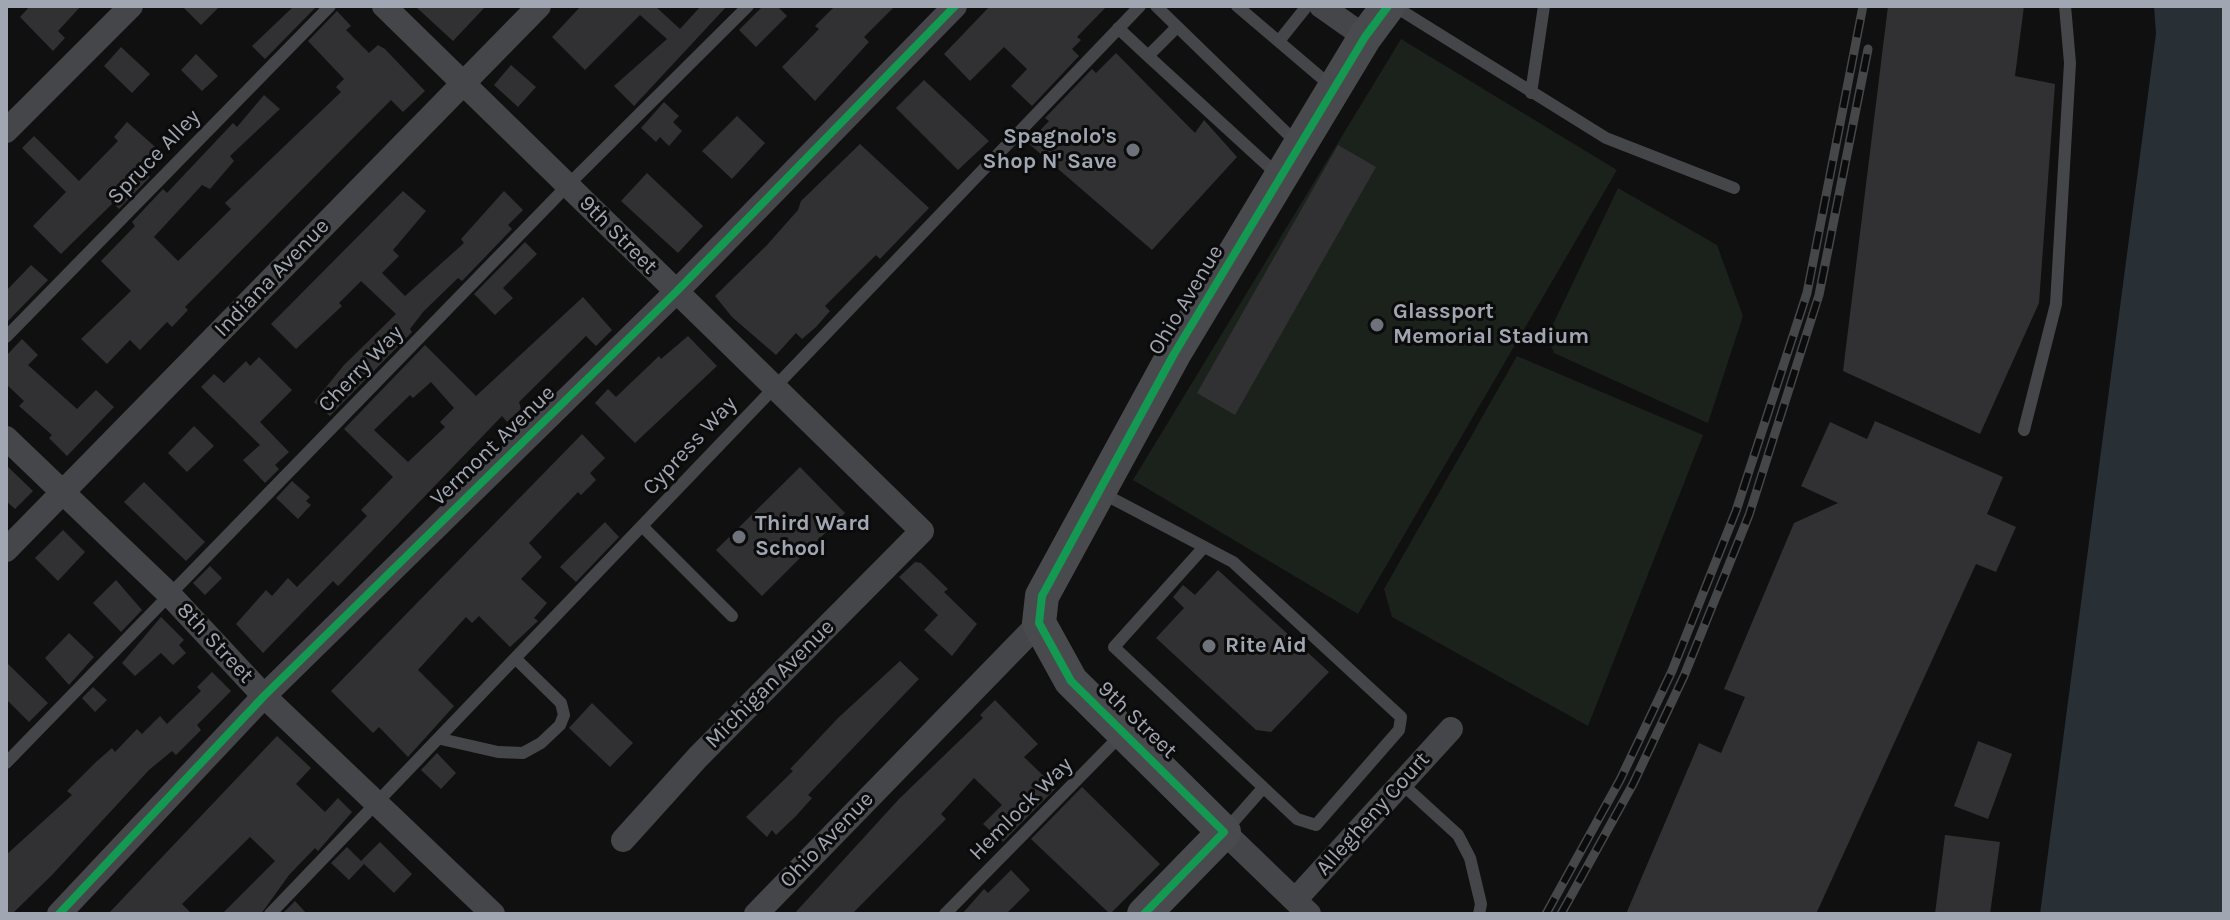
<!DOCTYPE html>
<html>
<head>
<meta charset="utf-8">
<style>
  body { margin:0 }
  #map { position:relative; width:2230px; height:920px; overflow:hidden; background:#101011; font-family:Karla,sans-serif }
  canvas { display:block }
  .frame { position:absolute; inset:0; border:8px solid #a1a7b2; pointer-events:none }
</style>
</head>
<body>
<div id="map">
<canvas width="2230" height="920"></canvas>
<div class="frame"></div>
</div>
<script>
const g = document.querySelector('canvas').getContext('2d');
g.lineJoin = 'round';
function fillPath(path, color) {
  g.fillStyle = color;
  g.fill(path, 'evenodd');
}
function poly(rows) {
  const path = new Path2D();
  for (const r of rows) {
    path.moveTo(r[0], r[1]);
    for (let i = 2; i < r.length; i += 2) path.lineTo(r[i], r[i + 1]);
  }
  return path;
}
function trace(path, color, width, dash) {
  g.strokeStyle = color;
  g.lineWidth = width;
  g.lineCap = dash ? 'butt' : 'round';
  g.setLineDash(dash || []);
  g.stroke(path);
}
function write(font, color, halo, rows, align = 'center') {
  g.font = font + ' Karla,sans-serif';
  g.lineWidth = 6;
  g.setLineDash([]);
  g.textBaseline = 'middle';
  g.strokeStyle = halo;
  g.fillStyle = color;
  for (const [text, x, y, turn = 0] of rows) {
    g.save();
    g.translate(x, y);
    g.rotate((+turn || 0) * Math.PI / 180);
    g.textAlign = isNaN(turn) ? turn : align;
    if (halo) g.strokeText(text, 0, 0);
    g.fillText(text, 0, 0);
    g.restore();
  }
}
const green = poly([
  [1401,39,1617,170,1358,614,1133,480],
  [1618,188,1717,245,1743,316,1708,423,1554,353,1547,337],
  [1517,356,1703,435,1588,726,1392,617,1384,589]
]);
const water = poly([
  [2154,6,2224,6,2224,914,2040,914,2156,34]
]);
const building = poly([
  [30,6,81,6,58,31,65,38,53,51,20,17],
  [182,6,220,6,201,25],
  [294,6,317,6,265,59,252,46],
  [415,6,486,6,453,41],
  [581,6,655,6,680,29,701,6,727,6,634,106,614,86,667,39,640,15,585,70,552,37],
  [763,6,777,6,787,16,756,47,739,30],
  [835,6,895,6,864,37,869,42,815,101,782,67,819,29,815,26],
  [990,6,1107,6,1077,37,1081,40,1072,49,1079,56,1032,106,1011,86,1027,69,1004,47,970,81,944,54],
  [1888,6,2024,6,2015,76,2055,84,2039,303,1980,434,1843,371],
  [337,11,351,26,346,30,369,53,378,45,385,49,425,91,403,112,391,100,185,307,188,310,172,327,167,322,140,350,130,340,107,364,81,339,131,291,101,261,135,226,132,222,163,189,167,193,233,123,237,127,264,95,280,109,230,156,234,161,210,189,202,185,154,237,178,261,231,209,225,203,341,92,336,87,344,79,308,41],
  [121,47,150,74,132,93,104,66],
  [1116,53,1195,133,1204,120,1237,157,1152,250,1028,143,1049,121,1045,118,1092,69,1096,73],
  [196,54,218,76,202,91,181,70],
  [511,65,536,87,518,107,494,85],
  [924,80,989,141,958,170,896,108],
  [664,102,679,116,673,122,682,131,669,146,660,137,656,142,641,128],
  [737,116,765,143,732,179,702,151],
  [127,122,161,152,144,171,150,177,119,209,113,203,61,254,33,226,66,192,22,148,34,136,79,181,118,141,114,137],
  [860,144,929,208,880,259,876,255,825,306,830,311,816,327,802,339,796,333,776,355,732,317,715,296,767,245,798,210,801,201],
  [1338,145,1376,167,1235,415,1197,393],
  [647,173,703,226,678,253,621,201],
  [403,191,426,211,393,250,399,256,382,273,405,296,464,243,461,239,504,191,523,210,508,225,512,229,462,281,458,278,423,312,410,329,412,332,330,416,314,402,344,365,396,314,361,281,339,303,342,306,296,349,271,324],
  [525,242,537,254,503,288,513,298,495,315,474,294],
  [31,265,48,280,6,323,6,291],
  [583,297,612,330,596,346,586,336,519,402,521,409,507,422,502,416,346,578,338,586,333,581,263,653,236,624,266,590,272,596,288,578,297,587,367,516,361,510,393,477,344,429,425,345,476,396],
  [431,382,454,408,440,422,445,427,408,462,374,430,410,395,413,398],
  [688,336,717,366,635,443,595,403,608,389,616,397,659,356,661,359],
  [22,339,38,355,28,365,77,409,96,390,114,407,67,456,49,438,52,435,19,406,24,401,6,384,6,356],
  [259,357,292,390,260,422,289,452,275,465,279,469,265,483,243,460,260,445,201,387,214,374,224,383,246,361,250,366],
  [1875,421,2003,477,1987,514,2016,527,1996,572,1976,564,1816,914,1626,914,1699,743,1721,753,1745,697,1724,689,1794,523,1838,503,1801,486,1830,422,1867,439],
  [194,426,214,446,187,472,168,453],
  [582,434,605,458,590,473,596,480,581,495,578,492,529,543,542,557,521,579,547,603,534,618,538,621,510,647,479,616,472,623,466,617,418,670,454,706,408,757,379,727,373,733,331,691],
  [6,465,33,491,15,509,6,501],
  [800,467,845,513,762,596,716,550],
  [292,481,310,497,306,501,311,505,298,519,276,498],
  [144,482,205,542,186,561,124,502],
  [605,522,619,537,576,582,560,567],
  [63,530,85,552,58,581,35,558],
  [915,562,921,563,948,589,944,592,977,624,952,656,924,630,938,615,899,577],
  [210,566,222,578,205,595,193,583],
  [1218,570,1329,672,1271,732,1256,730,1156,638,1184,608,1173,597,1183,585,1195,595],
  [116,580,142,610,121,632,93,603],
  [161,617,184,640,179,645,186,653,173,665,161,653,135,676,122,663],
  [69,633,94,657,69,685,45,658],
  [900,661,919,679,808,795,812,798,796,816,776,835,772,830,767,837,746,817,793,771,790,769,838,718],
  [6,662,48,703,29,722,6,699],
  [212,672,231,691,197,725,201,730,176,755,172,751,149,770,52,875,12,914,6,914,6,855,72,795,67,791,96,762,112,748,115,752,137,729,142,734,160,716,167,724,201,691,197,687],
  [93,687,107,700,95,712,82,698],
  [995,700,1038,744,1024,757,1056,788,1003,842,983,824,1002,805,974,778,941,814,946,819,852,914,794,914,899,799,983,718,980,715],
  [592,703,633,743,610,767,569,728],
  [277,736,311,768,296,784,325,812,338,798,352,812,318,851,315,848,289,875,261,914,222,914,275,861,250,837,182,904,192,914,108,914],
  [1978,741,2012,754,1988,819,1954,806],
  [437,753,456,773,441,789,421,770],
  [1082,787,1160,864,1110,914,1031,839],
  [1945,835,2000,842,1990,914,1935,914],
  [380,842,412,874,394,893,361,861],
  [347,847,364,864,349,880,331,863],
  [1011,870,1030,890,1006,914,962,914,984,889,988,893],
  [295,901,307,914,282,914]
]);
const lane = poly([
  [1156,6,1297,143],
  [1237,6,1331,86],
  [1394,6,1606,138,1734,188],
  [1177,27,1148,56,1278,175],
  [1118,28,1148,56],
  [1279,41,1307,6],
  [1531,93,1544,6],
  [6,337,330,6],
  [2024,430,2056,304,2070,63,2065,6],
  [1100,492,1233,562,1401,717,1399,730,1316,825,1297,819,1114,647,1204,547],
  [642,526,732,616],
  [441,739,498,752,523,753,541,743,560,725,564,715,561,703,516,659],
  [6,763,568,185,748,6],
  [1401,783,1458,835,1470,858,1481,904,1479,914],
  [1226,830,1263,788],
  [270,914,1140,6],
  [945,914,1122,734]
]);
const street = poly([
  [384,6,922,531,698,757,623,840],
  [1321,6,1365,37],
  [6,131,131,6],
  [6,438,170,595,264,696,493,914],
  [6,550,539,6],
  [1224,832,1309,914],
  [1295,900,1451,729],
  [59,914,264,696,676,292,955,6],
  [756,914,1039,623]
]);
const secondary = poly([
  [1144,914,1224,832,1071,681,1039,623,1042,596,1174,354,1365,37,1388,6]
]);
const rail = poly([
  [1546,914,1620,780,1672,671,1736,511,1807,293,1863,6],
  [1561,914,1633,784,1684,676,1749,515,1819,295,1868,49]
]);
const cycleway = poly([
  [59,914,264,696,676,292,955,6],
  [1144,914,1224,832,1071,681,1039,623,1042,596,1174,354,1365,37,1388,6]
]);
const markers = [
  [1133,150,8,"#6e727a"],
  [1377,325,8,"#6e727a"],
  [739,537,8,"#6e727a"],
  [1209,646,8,"#6e727a"]
];
const poiNames = [
  ["Spagnolo's",1117,137,"right"],
  ["Shop N' Save",1117,162,"right"],
  ["Glassport",1393,312],
  ["Memorial Stadium",1393,337],
  ["Third Ward",755,524],
  ["School",755,549],
  ["Rite Aid",1225,646]
];
const streetNames = [
  ["Spruce Alley",154,157,-46],
  ["9th Street",618,235,45],
  ["Indiana Avenue",272,278,-46],
  ["Ohio Avenue",1186,300,-59],
  ["Cherry Way",361,369,-46],
  ["Vermont Avenue",493,446,-44],
  ["Cypress Way",690,446,-47],
  ["8th Street",215,643,47],
  ["Michigan Avenue",770,684,-45],
  ["9th Street",1137,720,44],
  ["Hemlock Way",1021,809,-45],
  ["Allegheny Court",1373,814,-48],
  ["Ohio Avenue",827,840,-46]
];
fillPath(green, '#1b211b');
fillPath(water, '#283035');
fillPath(building, '#313133');
trace(lane, '#454649', 12);
trace(street, '#454649', 24);
trace(secondary, '#494a4d', 34);
trace(rail, '#454749', 9);
trace(rail, '#0b0b0c', 6, [18]);
trace(cycleway, '#139951', 8);
for (const [x, y, r, color] of markers) {
  const dot = new Path2D();
  dot.arc(x, y, r, 0, 2 * Math.PI);
  g.fillStyle = color;
  g.fill(dot);
  trace(dot, '#0b0b0c', 3);
}
write('bold 22px', '#a1a7b2', '#0b0b0c', poiNames, 'left');
write('22px', '#a1a7b2', '#0b0b0c', streetNames);
</script>
</body>
</html>
